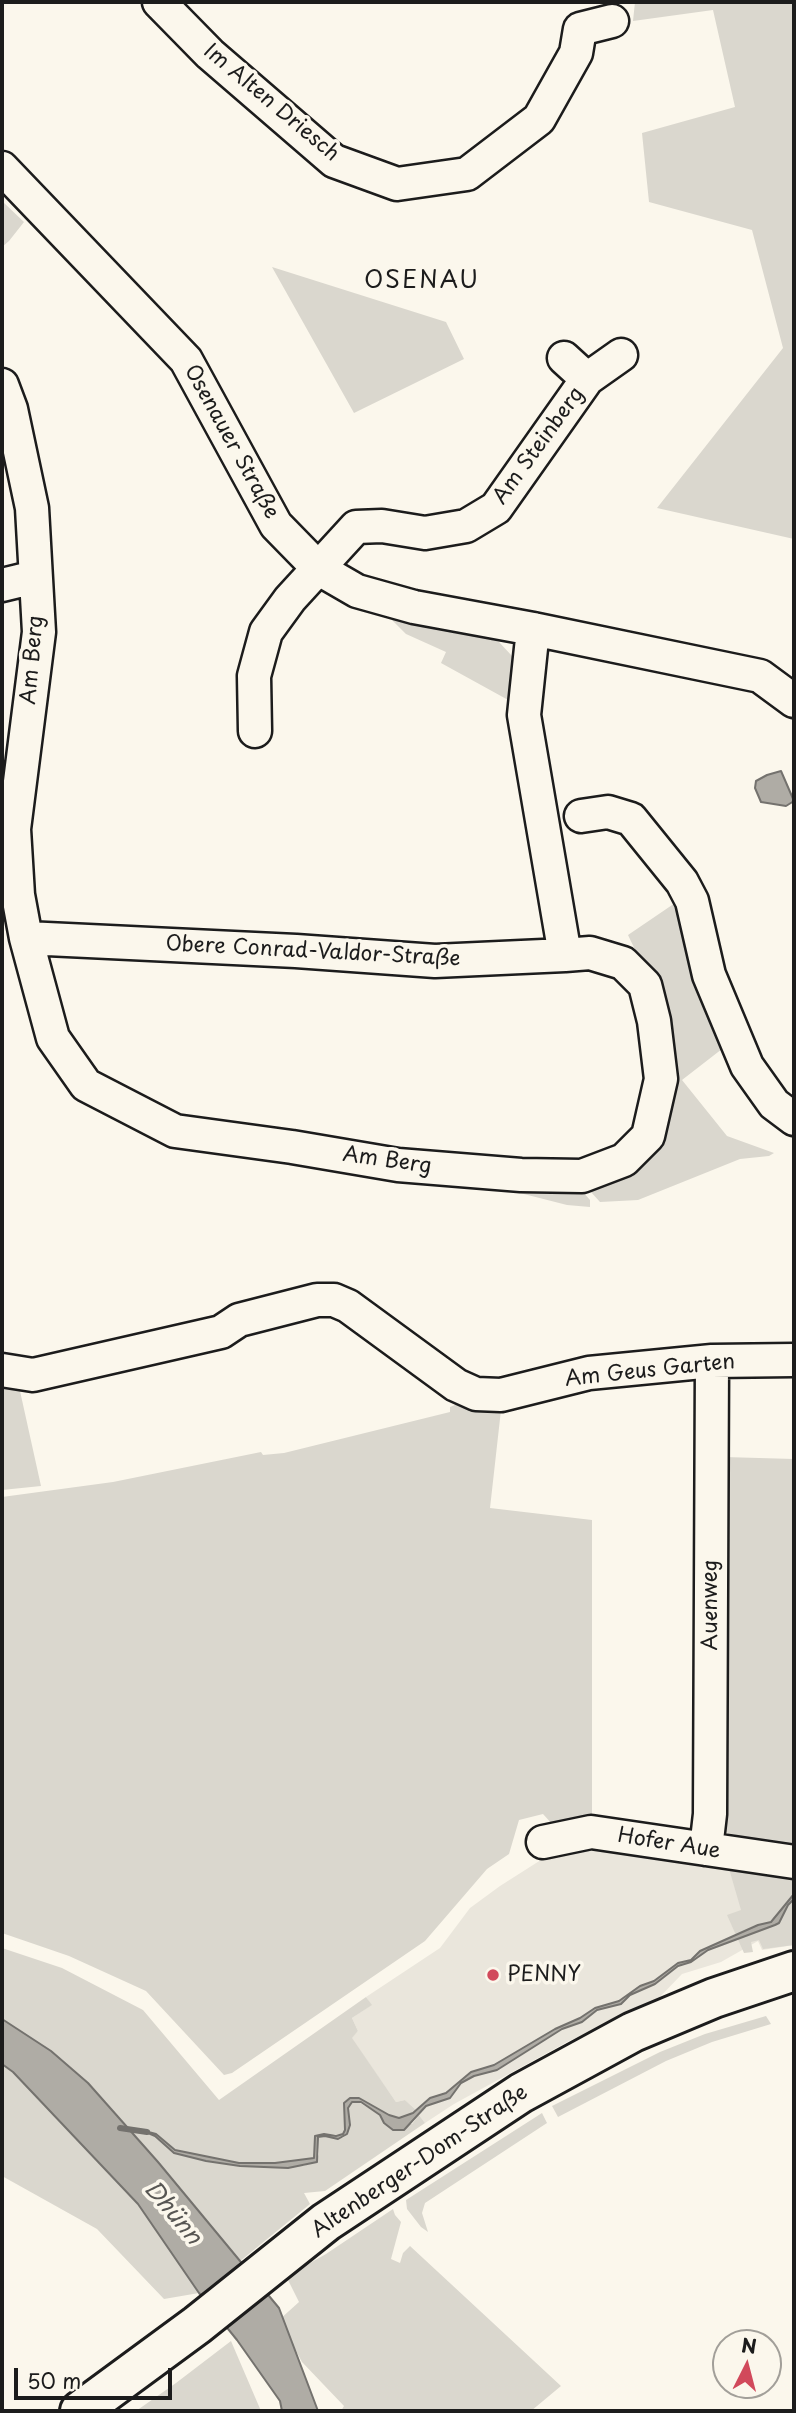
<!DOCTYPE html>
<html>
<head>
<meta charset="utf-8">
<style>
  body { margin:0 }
  #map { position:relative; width:796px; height:2413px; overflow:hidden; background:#fbf7ec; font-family:"Playpen Sans",sans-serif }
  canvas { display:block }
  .frame { position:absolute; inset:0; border:4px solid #1c1c1c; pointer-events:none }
  .north { position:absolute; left:712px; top:2329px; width:70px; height:70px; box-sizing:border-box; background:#fbf7ec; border:2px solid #a29f99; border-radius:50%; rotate:6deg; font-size:19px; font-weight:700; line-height:28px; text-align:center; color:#1c1c1c }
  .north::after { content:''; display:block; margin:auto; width:24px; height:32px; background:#d1495b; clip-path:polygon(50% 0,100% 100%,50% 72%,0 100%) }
  .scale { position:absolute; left:14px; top:2368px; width:158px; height:32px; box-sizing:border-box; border:4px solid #1c1c1c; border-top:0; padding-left:9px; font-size:21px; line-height:24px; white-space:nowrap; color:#1c1c1c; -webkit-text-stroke:5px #fbf7ec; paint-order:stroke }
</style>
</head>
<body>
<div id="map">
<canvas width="796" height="2413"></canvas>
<div class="frame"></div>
<div class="north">N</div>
<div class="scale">50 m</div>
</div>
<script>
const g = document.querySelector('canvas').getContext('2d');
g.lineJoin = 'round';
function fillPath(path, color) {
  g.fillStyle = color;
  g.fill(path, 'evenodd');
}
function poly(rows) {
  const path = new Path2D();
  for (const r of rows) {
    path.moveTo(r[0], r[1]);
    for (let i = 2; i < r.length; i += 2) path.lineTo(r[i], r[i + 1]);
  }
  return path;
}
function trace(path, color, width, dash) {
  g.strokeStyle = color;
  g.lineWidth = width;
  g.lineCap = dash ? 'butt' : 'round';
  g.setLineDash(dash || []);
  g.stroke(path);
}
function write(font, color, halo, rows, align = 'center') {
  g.font = font + ' "Playpen Sans",sans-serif';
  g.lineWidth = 7;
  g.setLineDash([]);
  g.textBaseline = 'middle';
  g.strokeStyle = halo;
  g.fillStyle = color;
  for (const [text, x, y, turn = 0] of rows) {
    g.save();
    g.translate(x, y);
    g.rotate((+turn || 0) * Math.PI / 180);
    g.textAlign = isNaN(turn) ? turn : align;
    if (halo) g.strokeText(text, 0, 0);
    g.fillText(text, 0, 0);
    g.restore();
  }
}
const built = poly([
  [583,1847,794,1874,774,1920,700,1951,691,1960,678,1963,654,1981,640,1986,619,2001,595,2008,580,2018,555,2029,494,2065,471,2072,446,2093,430,2098,416,2110,405,2100,396,2102,351,2038,358,2031,352,2018,371,2005,366,1997,440,1948,470,1908,500,1886,544,1858,558,1851],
  [794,1899,794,1945,762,1950,758,1941,721,1962,682,1974,655,2002,569,2041,454,2104,425,2123,419,2115,426,2106,450,2098,461,2083,474,2076,497,2070,562,2029,582,2022,597,2010,621,2004,630,1995,656,1984,678,1966,691,1962,708,1950,758,1930]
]);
const green = poly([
  [635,2,794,2,794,539,657,508,783,348,752,230,649,202,642,133,735,107,713,10,633,21],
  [2,201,24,222,9,241,2,247],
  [272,267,446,322,464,359,354,413],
  [391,619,488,638,499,642,512,656,515,668,510,701,441,663,446,652,406,634],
  [678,901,731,1042,682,1080,727,1136,774,1153,769,1156,740,1159,638,1200,600,1202,581,1181,655,1141,639,958,628,935],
  [574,1182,590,1200,590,1207,567,1205,512,1191,513,1184],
  [2,1382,16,1391,20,1391,41,1486,2,1490],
  [460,1403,484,1411,501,1410,490,1508,592,1520,592,1819,553,1825,543,1814,519,1820,509,1854,487,1869,425,1941,232,2073,224,2075,146,1991,69,1956,2,1933,2,1497,113,1482,261,1452,263,1455,284,1453,450,1412,450,1407],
  [724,1457,794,1459,794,1846,762,1842,717,1830],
  [731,1868,794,1875,794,1945,763,1949,759,1940,751,1942,753,1952,744,1953,727,1915,741,1910,730,1872],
  [2,1948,62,1968,143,2010,219,2100,366,1997,372,2005,352,2018,358,2031,352,2038,396,2102,405,2100,416,2110,413,2113,399,2118,389,2115,359,2098,344,2104,345,2130,343,2134,315,2136,314,2158,275,2163,239,2163,175,2150,156,2134,143,2132,155,2136,174,2153,206,2161,240,2166,303,2166,316,2162,319,2154,318,2138,324,2136,338,2139,344,2137,350,2125,348,2108,352,2102,357,2101,380,2115,384,2123,412,2124,419,2115,425,2123,325,2191,304,2193,310,2204,239,2262,158,2162,88,2083,51,2051,2,2019],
  [766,2016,771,2024,712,2042,666,2061,558,2117,552,2106,660,2052,705,2034],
  [2,2064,13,2072,138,2204,199,2293,164,2299,97,2229,2,2176],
  [542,2113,547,2123,425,2203,422,2213,428,2232,421,2227,407,2209,406,2200],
  [393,2209,395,2215,401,2222,391,2259,400,2263,403,2253,410,2246,561,2386,531,2411,341,2411,344,2406,302,2362,279,2320,299,2302,288,2280,303,2267,326,2254],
  [231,2341,261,2411,136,2411,176,2383]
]);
const water = poly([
  [781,771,794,801,786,806,761,802,755,788,756,781,767,775,781,771],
  [794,1894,794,1899,788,1905,779,1923,775,1925,708,1950,691,1962,678,1966,655,1984,630,1995,621,2004,597,2010,582,2022,562,2029,497,2070,474,2076,461,2083,450,2098,426,2106,404,2130,393,2130,384,2123,380,2115,361,2102,352,2102,348,2108,350,2125,347,2134,338,2139,325,2136,318,2137,317,2162,288,2168,240,2166,206,2161,174,2153,155,2136,141,2130,156,2134,175,2150,239,2163,275,2163,314,2158,315,2136,324,2134,336,2136,343,2134,345,2130,344,2103,350,2098,359,2098,389,2115,399,2118,413,2113,430,2098,446,2093,471,2072,494,2065,555,2029,580,2018,595,2008,619,2001,640,1986,654,1981,678,1963,691,1960,700,1951,758,1925,771,1922,794,1894],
  [2,2019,51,2051,88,2083,158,2162,279,2308,318,2411,282,2411,280,2401,237,2340,199,2293,138,2204,13,2072,2,2064,2,2019]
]);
const stream = poly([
  [120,2128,147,2132]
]);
const minor = poly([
  [159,2,210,54,334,161,397,184,467,174,539,119,576,53,580,29,612,21],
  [2,168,186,360,276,525,319,569,357,591,414,607,533,629,760,676,794,701],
  [564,358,587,379],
  [2,385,11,409,32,508,39,632,14,829,18,895,26,938,53,1038,86,1085,175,1131,292,1147,398,1165,521,1175,582,1176,624,1160,648,1136,661,1079,654,1021,645,985,623,963,590,953,565,955],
  [2,585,35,577],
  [255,731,254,676,266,632,290,599,356,527,382,526,425,533,466,526,496,508,587,379,621,355],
  [581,816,608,812,631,819,682,882,692,901,709,975,747,1066,774,1104,794,1119],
  [26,938,296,951,435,961,565,955,524,715,533,629],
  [2,1370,33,1375,221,1332,239,1320,317,1300,334,1300,348,1306,456,1385,476,1394,501,1395,589,1373,712,1361,794,1360],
  [543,1842,591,1832,794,1862],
  [706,1849,710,1814,712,1361]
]);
const major = poly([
  [80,2411,197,2325,326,2222,521,2093,633,2032,714,1998,794,1971]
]);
const markers = [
  [493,1975,7,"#d1495b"]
];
const streetNames = [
  ["Im Alten Driesch",271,103,40],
  ["Osenauer Straße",231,442,61],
  ["Am Steinberg",539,446,-54],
  ["Am Berg",33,660,-85],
  ["Obere Conrad-Valdor-Straße",313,952,3],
  ["Am Berg",387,1161,8],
  ["Am Geus Garten",650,1371,-6],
  ["Auenweg",711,1605,-90],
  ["Hofer Aue",669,1844,9],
  ["Altenberger-Dom-Straße",420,2162,-34]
];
const poiNames = [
  ["PENNY",507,1975]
];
const waterNames = [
  ["Dhünn",172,2213,50]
];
const quarterNames = [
  ["OSENAU",422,281]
];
fillPath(built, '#eae6dc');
fillPath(green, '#dad7ce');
fillPath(water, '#afaca5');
trace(water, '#74726e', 2);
trace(stream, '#74726e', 6);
trace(minor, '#1c1c1c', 37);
trace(major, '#1c1c1c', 44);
trace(minor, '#fbf7ec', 32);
trace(major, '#fbf7ec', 38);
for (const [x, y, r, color] of markers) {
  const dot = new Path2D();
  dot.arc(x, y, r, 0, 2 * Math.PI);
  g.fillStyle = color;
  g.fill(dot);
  trace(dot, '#fbf7ec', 2.5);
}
write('21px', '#1c1c1c', '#fbf7ec', streetNames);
write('21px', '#1c1c1c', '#fbf7ec', poiNames, 'left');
write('italic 23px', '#575653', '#fbf7ec', waterNames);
g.letterSpacing = '2px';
write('24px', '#1c1c1c', '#fbf7ec', quarterNames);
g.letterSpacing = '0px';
</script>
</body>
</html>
